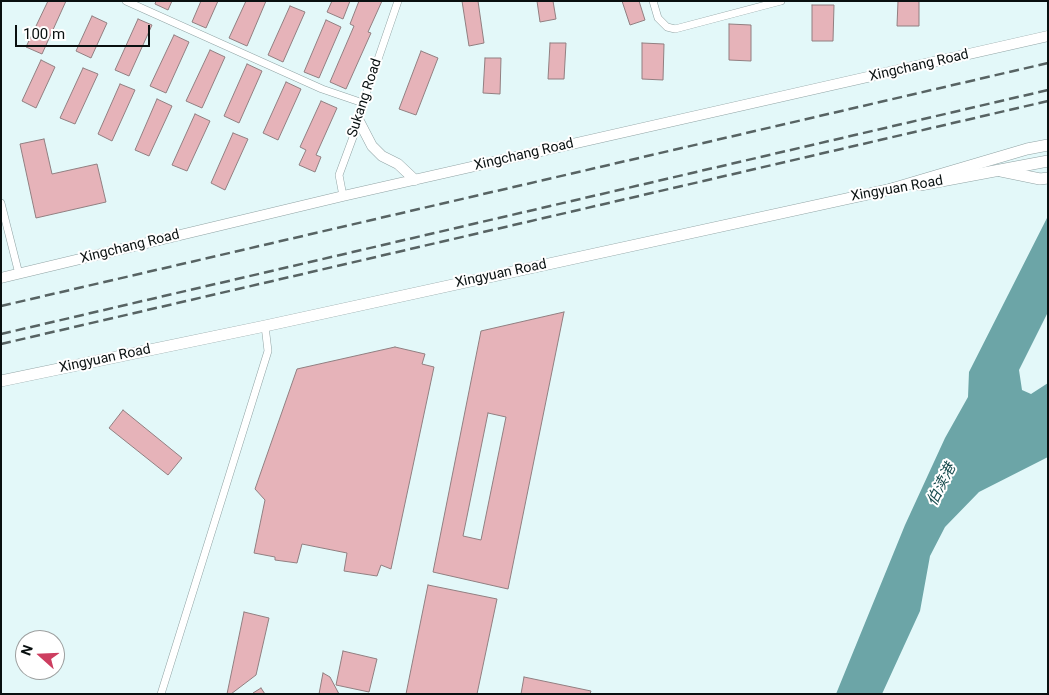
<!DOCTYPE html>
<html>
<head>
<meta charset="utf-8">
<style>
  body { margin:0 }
  #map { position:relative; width:1049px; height:695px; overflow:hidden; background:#e3f8f9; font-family:Roboto,sans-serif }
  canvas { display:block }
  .frame { position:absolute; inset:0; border:2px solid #091010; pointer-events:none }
  .north { position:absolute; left:15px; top:630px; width:50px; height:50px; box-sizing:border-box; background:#fff; border:1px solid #9d9f9f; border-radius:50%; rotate:290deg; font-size:14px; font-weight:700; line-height:20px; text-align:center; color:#091010 }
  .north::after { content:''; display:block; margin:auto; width:18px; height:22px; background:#cd3e60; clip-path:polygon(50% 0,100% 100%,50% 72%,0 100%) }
  .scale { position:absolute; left:15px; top:25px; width:135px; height:22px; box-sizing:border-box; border:2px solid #091010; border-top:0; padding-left:6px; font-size:15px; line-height:18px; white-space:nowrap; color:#091010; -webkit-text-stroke:4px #fff; paint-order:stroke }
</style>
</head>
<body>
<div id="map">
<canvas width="1049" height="695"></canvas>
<div class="frame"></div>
<div class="north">N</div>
<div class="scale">100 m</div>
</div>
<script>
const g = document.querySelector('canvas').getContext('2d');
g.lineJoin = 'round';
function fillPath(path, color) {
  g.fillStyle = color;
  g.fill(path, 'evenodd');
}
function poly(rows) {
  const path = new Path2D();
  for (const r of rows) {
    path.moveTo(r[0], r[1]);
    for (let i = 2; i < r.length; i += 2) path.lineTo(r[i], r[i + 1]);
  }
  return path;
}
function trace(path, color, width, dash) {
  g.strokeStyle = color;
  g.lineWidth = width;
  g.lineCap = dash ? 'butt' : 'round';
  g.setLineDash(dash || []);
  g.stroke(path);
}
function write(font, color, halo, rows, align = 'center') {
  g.font = font + ' Roboto,"Noto Sans SC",sans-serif';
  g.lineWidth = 4;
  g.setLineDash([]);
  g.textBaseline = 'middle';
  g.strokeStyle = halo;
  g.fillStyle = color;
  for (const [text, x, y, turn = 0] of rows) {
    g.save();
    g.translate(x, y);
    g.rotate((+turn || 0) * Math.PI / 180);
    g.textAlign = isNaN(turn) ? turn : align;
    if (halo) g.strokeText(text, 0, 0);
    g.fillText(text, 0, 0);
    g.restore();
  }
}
const water = poly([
  [1048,216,1048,312,1019,370,1022,390,1031,394,1048,383,1048,457,979,492,945,527,930,556,920,611,882,694,836,694,905,525,945,438,968,397,969,372]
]);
const building = poly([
  [48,1,66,1,42,54,26,47,48,1],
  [156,1,172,1,168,10,155,4,156,1],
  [201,1,218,1,206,28,192,22,201,1],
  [246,1,266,1,247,46,229,38,246,1],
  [332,1,350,1,343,19,327,12,332,1],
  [359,1,382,1,368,32,371,33,346,89,330,82,354,26,350,24,359,1],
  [462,1,478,1,484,43,469,46,462,1],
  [537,1,553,1,556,19,540,22,537,1],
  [622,1,639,1,645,20,630,25,622,1],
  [898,1,919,1,919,26,897,26,898,1],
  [812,5,834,5,833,41,812,41,812,5],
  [290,6,305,12,283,62,268,55,290,6],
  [92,16,107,23,91,58,76,51,92,16],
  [138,19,152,25,129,76,115,70,138,19],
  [326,20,341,27,319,78,304,72,326,20],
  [729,24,751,25,751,61,729,60,729,24],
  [174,35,189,42,166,93,150,86,174,35],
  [550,43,566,43,564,79,548,79,550,43],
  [642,43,664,44,663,80,642,79,642,43],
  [210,50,225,57,202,108,186,101,210,50],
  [421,51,438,58,416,115,399,109,421,51],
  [485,58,501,58,500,94,483,93,485,58],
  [41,60,55,67,36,108,22,101,41,60],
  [247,64,262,71,239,123,224,116,247,64],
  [83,68,98,74,75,124,60,118,83,68],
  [286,82,301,89,278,140,263,133,286,82],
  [120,84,135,90,112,141,98,134,120,84],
  [157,99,172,106,149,156,135,150,157,99],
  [321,101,337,108,316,155,321,157,315,172,299,165,306,150,300,147,321,101],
  [195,114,210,121,187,171,172,165,195,114],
  [233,133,248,139,225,190,211,183,233,133],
  [44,139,52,174,97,164,106,202,36,218,20,144,44,139],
  [564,312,508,589,433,572,481,331,564,312],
  [488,413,506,417,481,540,463,536,488,413],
  [395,347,425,354,422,364,434,367,391,569,381,565,377,576,344,571,347,553,302,544,297,563,275,560,275,557,254,553,265,500,255,489,297,369,395,347],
  [123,410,182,458,168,475,109,428,123,410],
  [428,585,497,599,477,694,406,694,428,585],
  [244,612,269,618,256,675,231,694,227,694,244,612],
  [343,651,377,659,369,692,336,685,343,651],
  [323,673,330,677,339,694,319,694,323,673],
  [524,677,591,691,590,694,521,694,524,677],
  [261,688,265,694,253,694,253,693,261,688]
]);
const minor = poly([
  [126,1,322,89,363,103],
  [653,1,658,18,667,27,675,29,781,1],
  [343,196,339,175,359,121,363,103,398,1],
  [1,203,19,274],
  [161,694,268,351,265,326]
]);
const secondary = poly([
  [359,121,372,146,382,156,398,164,415,180],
  [1,278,343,196,1048,36]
]);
const primary = poly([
  [920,185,1048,161],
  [1,381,265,326,896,188]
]);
const trunk = poly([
  [1001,171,1040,179,1048,178],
  [888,190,1027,149,1048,145]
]);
const rail = poly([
  [1,306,1048,63],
  [1,334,1048,90],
  [1,344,1048,101]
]);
const streetNames = [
  ["Xingchang Road",919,66,-13],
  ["Sukang Road",365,98,-72],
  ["Xingchang Road",524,155,-13],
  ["Xingyuan Road",897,189,-10],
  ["Xingchang Road",130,247,-14],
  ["Xingyuan Road",501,274,-12],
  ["Xingyuan Road",105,359,-12]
];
const waterNames = [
  ["伯渎港",942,485,-63]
];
fillPath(water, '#6ca5a7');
fillPath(building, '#e6b3b9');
trace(building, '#917f81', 1);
trace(minor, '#90a3a4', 8);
trace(secondary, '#90a3a4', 11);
trace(primary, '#90a3a4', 12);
trace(trunk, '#90a3a4', 12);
trace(minor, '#fff', 7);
trace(secondary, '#fff', 10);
trace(primary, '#fff', 11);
trace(trunk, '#fff', 11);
trace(rail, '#576363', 2.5, [10, 5]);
write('14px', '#091010', '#fff', streetNames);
write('italic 15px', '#174b4d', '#fff', waterNames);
</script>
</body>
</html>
